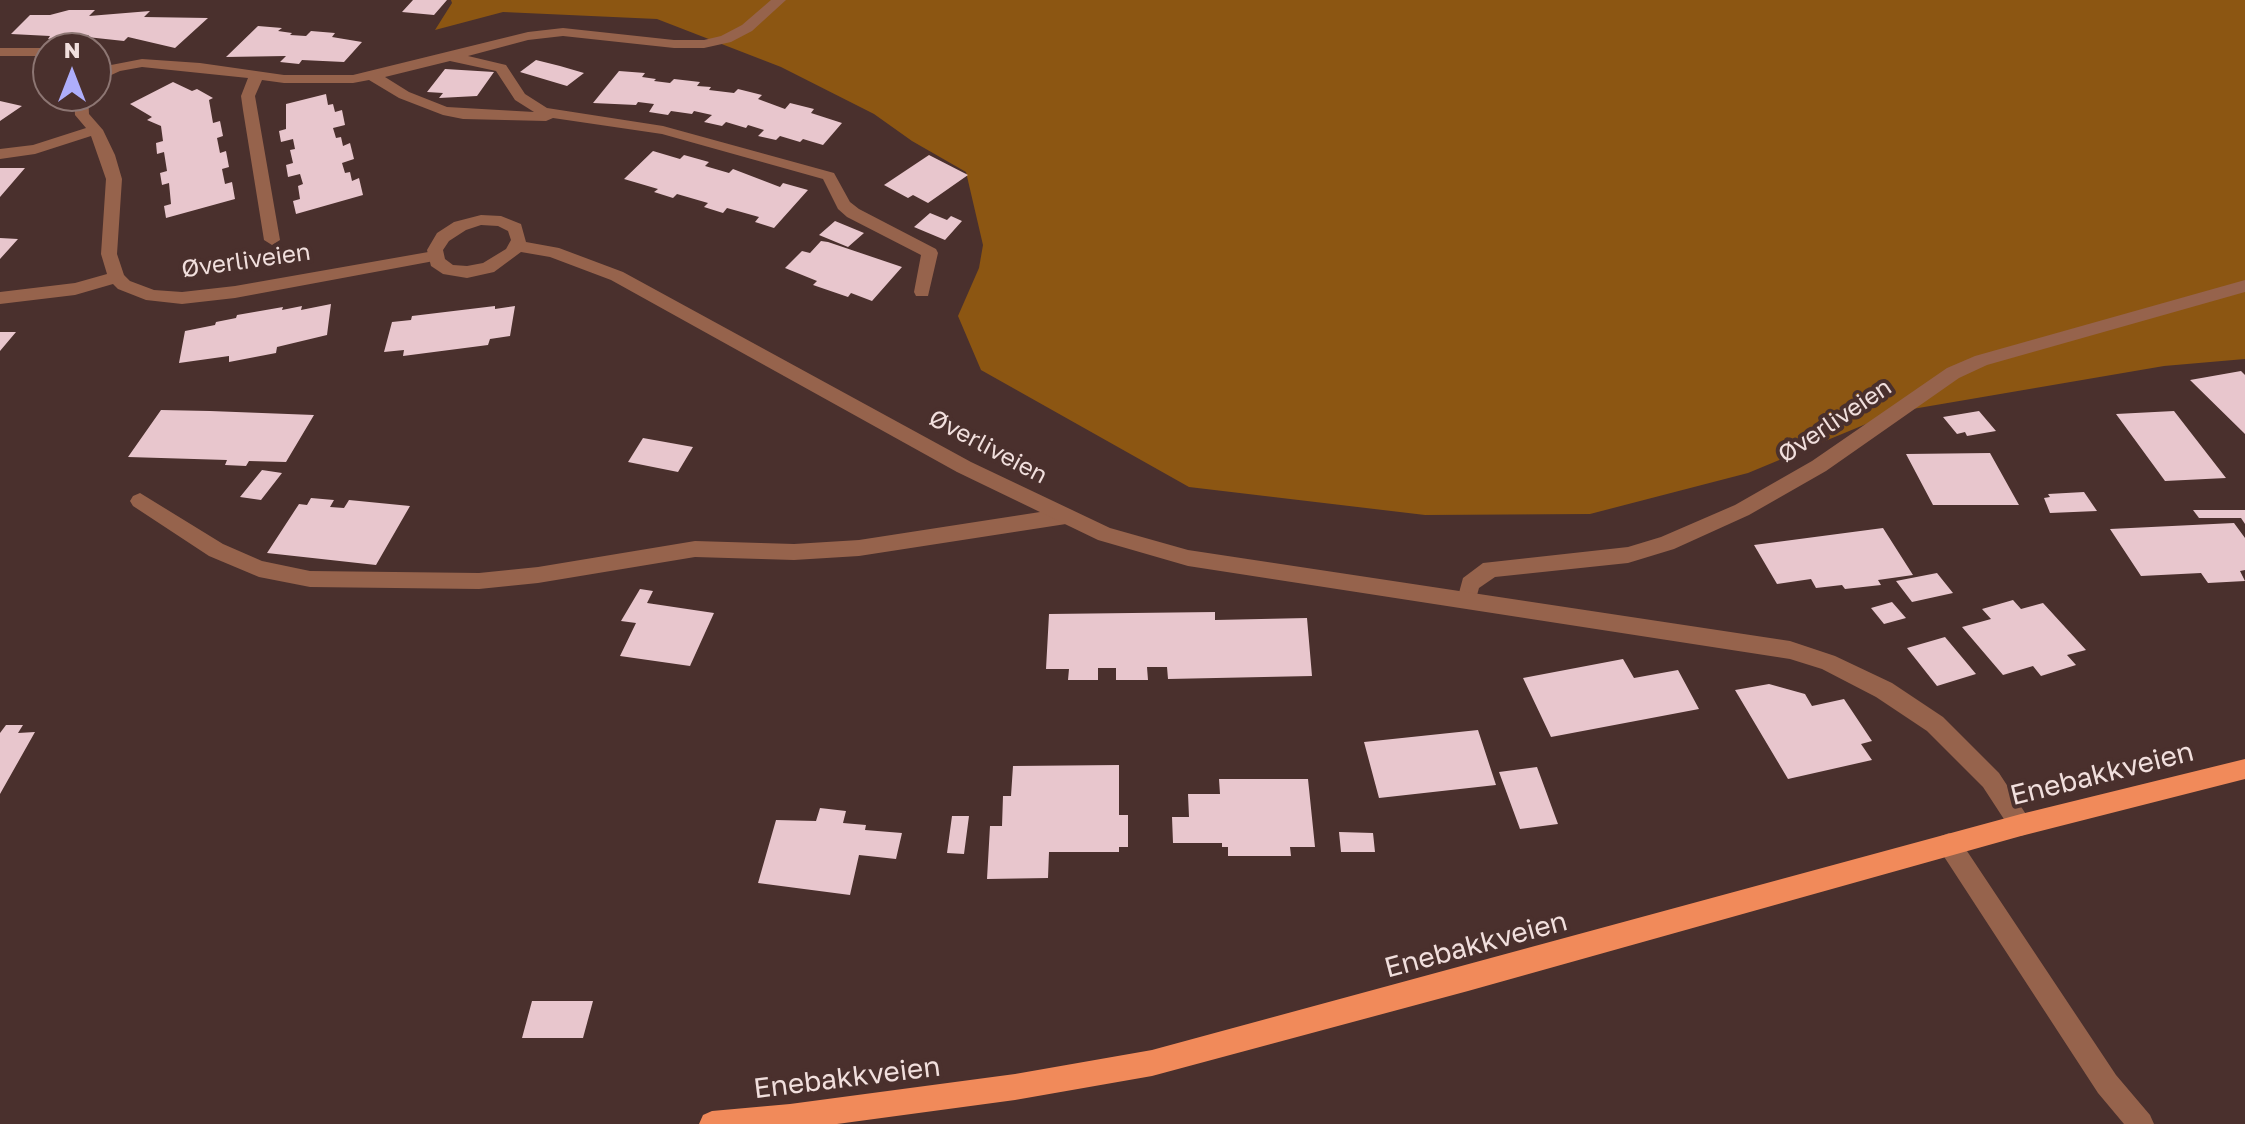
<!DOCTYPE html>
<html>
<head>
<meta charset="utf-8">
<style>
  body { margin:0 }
  #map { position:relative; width:2245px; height:1124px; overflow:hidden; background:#4a302d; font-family:"Golos Text",sans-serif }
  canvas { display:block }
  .north { position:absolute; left:32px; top:32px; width:80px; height:80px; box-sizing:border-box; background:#4a302d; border:2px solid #8d7673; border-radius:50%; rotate:0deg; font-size:22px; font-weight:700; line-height:32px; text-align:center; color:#f1dfdd }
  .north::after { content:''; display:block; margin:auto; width:28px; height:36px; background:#aeaefb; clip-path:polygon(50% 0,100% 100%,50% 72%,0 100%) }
</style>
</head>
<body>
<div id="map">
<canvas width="2245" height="1124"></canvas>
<div class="north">N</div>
</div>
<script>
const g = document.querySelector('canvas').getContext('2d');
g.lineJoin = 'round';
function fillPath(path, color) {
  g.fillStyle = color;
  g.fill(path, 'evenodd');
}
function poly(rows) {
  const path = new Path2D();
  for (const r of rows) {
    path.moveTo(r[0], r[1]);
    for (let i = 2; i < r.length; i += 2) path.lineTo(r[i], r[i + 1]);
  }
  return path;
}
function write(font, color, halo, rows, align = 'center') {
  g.font = font + ' "Golos Text",sans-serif';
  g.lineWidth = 8;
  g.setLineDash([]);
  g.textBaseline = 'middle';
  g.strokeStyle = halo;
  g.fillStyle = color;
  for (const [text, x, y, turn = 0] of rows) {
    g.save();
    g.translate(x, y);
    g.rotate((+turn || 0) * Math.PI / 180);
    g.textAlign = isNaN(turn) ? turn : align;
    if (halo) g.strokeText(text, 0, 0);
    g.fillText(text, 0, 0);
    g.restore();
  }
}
const forest = poly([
  [451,0,2245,0,2245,359,2164,366,1895,412,1748,473,1590,514,1425,515,1189,487,981,370,958,316,979,268,983,245,966,172,912,141,874,114,781,67,657,19,503,12,435,30,452,3]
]);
const building = poly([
  [413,0,447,0,434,15,402,12],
  [69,10,95,10,89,16,150,11,144,17,208,18,175,48,128,37,124,41,87,37,89,35,48,39,50,36,11,34,30,15,50,15],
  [258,26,282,28,278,31,292,33,290,35,306,36,311,31,335,33,332,37,362,42,344,62,302,60,299,64,280,62,286,56,226,57],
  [536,60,560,66,584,73,567,86,520,72],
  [445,69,494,72,477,96,439,98,443,93,427,92],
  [619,71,645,73,642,77,656,79,654,81,670,83,674,79,700,82,697,86,711,87,709,90,734,93,738,89,762,95,758,99,785,109,790,103,814,109,811,113,842,123,823,145,803,139,800,142,780,136,776,140,758,136,764,130,748,125,746,128,726,122,722,126,704,122,712,115,694,111,692,114,671,111,668,115,649,112,654,104,638,102,636,105,593,103],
  [173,82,192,91,197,89,213,98,209,100,213,123,220,121,223,136,217,138,220,153,226,151,229,167,222,169,225,184,232,182,235,199,166,218,164,206,171,204,169,183,162,185,160,173,167,171,164,152,157,154,156,143,163,141,161,126,147,120,152,117,130,104],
  [326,94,328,105,333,104,335,112,342,110,345,125,333,128,336,138,341,137,343,146,350,143,354,159,342,163,345,173,350,172,352,181,359,178,363,195,296,214,293,201,300,199,298,186,303,184,300,174,288,177,286,165,293,163,290,150,295,149,293,139,281,142,279,131,286,129,286,104],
  [0,101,22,106,0,121],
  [653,151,680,159,684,155,709,162,705,166,729,173,733,169,780,187,783,183,808,190,774,228,755,222,759,217,727,208,723,213,704,207,708,203,677,194,673,198,654,192,658,189,624,179],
  [929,155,968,175,928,203,913,195,908,198,884,185],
  [0,168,25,168,0,197],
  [930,213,947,220,951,216,962,221,945,240,914,227],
  [835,221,864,233,848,247,819,235],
  [0,238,18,239,0,259],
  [821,241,828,242,902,267,872,301,851,293,848,297,813,285,817,281,785,268,802,251,810,253],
  [331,304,327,335,277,347,276,353,229,362,229,356,179,363,185,331,215,325,216,322,236,318,237,315,283,307,282,310,302,306,301,310],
  [495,306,495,309,515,306,510,336,490,339,488,345,403,356,404,350,384,352,392,322,411,320,412,316],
  [0,332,16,332,0,351],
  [2241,371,2245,375,2245,434,2190,380],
  [161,410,210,411,314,415,286,462,249,461,246,466,225,465,227,460,128,457],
  [1979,411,1996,431,1967,436,1965,432,1957,434,1943,417],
  [2174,411,2226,478,2165,481,2116,414],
  [643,438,693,447,678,472,628,462],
  [1990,453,2019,505,1933,505,1906,454],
  [262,470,282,473,261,500,240,497],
  [2084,492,2097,511,2050,513,2044,498,2050,497,2048,494],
  [311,498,334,500,330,507,344,508,349,500,410,506,376,565,267,553,299,504,307,505],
  [2193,510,2245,510,2245,524,2241,518,2199,518],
  [2234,523,2245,538,2245,570,2240,571,2245,581,2208,583,2201,573,2141,576,2110,529],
  [1883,528,1913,575,1878,580,1881,585,1845,589,1842,585,1816,588,1811,579,1777,584,1754,545],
  [1937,573,1953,593,1912,602,1896,581],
  [640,589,653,591,647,603,714,613,690,666,620,656,636,623,621,621],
  [2013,600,2021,609,2043,603,2086,650,2067,655,2076,665,2041,676,2033,666,2003,675,1962,627,1991,619,1982,609],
  [1892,602,1906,618,1884,624,1871,608],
  [1215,612,1215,620,1307,618,1312,676,1168,679,1167,667,1147,667,1148,680,1116,680,1116,668,1098,668,1098,680,1068,680,1069,669,1046,669,1049,614],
  [1945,637,1976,674,1937,686,1907,648],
  [1623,659,1634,678,1678,670,1699,709,1551,737,1523,678],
  [1769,684,1805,694,1812,706,1844,699,1872,741,1861,744,1872,760,1788,779,1735,690],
  [6,725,23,725,18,733,35,732,0,794,0,733],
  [1478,730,1496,785,1379,798,1364,742],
  [1119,765,1119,815,1128,815,1128,847,1119,847,1119,852,1049,852,1048,878,987,879,990,826,1002,826,1003,796,1011,796,1013,766],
  [1537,767,1558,824,1520,829,1499,772],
  [1219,779,1308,779,1315,847,1290,847,1291,856,1228,856,1228,847,1222,847,1222,843,1173,843,1172,817,1189,817,1188,794,1220,794],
  [820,808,846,811,843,823,866,825,865,830,902,833,896,859,859,855,850,895,758,883,776,820,816,821],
  [952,816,969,816,964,854,947,853],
  [1339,832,1373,833,1375,852,1341,852],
  [532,1001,593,1001,583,1038,522,1038]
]);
const lane = poly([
  [771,0,786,0,752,31,731,42,704,48,674,48,563,36,528,40,468,56,506,65,525,94,547,108,663,126,834,173,850,202,859,209,936,249,938,253,928,296,916,296,914,292,921,255,847,217,838,209,823,179,662,134,553,118,546,121,463,119,443,115,399,98,369,80,353,83,284,83,262,80,255,96,280,240,272,245,264,240,243,110,241,96,248,78,142,67,120,71,96,82,96,72,111,65,142,59,200,63,284,75,353,75,528,32,563,28,674,40,704,40,721,36,742,25,771,0],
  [450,61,496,71,515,100,534,112,447,107,409,92,385,77,450,61],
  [0,48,48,48,48,56,0,56,0,48],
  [74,96,88,96,89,114,103,130,115,155,122,179,117,254,124,275,130,281,154,290,182,292,235,286,434,251,442,256,434,261,235,298,182,304,146,300,118,289,113,284,75,295,0,304,0,292,75,283,107,274,101,254,106,179,91,136,35,154,0,159,0,149,33,145,86,128,75,115,74,96],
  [2245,280,2245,292,1987,365,1959,378,1826,471,1749,515,1674,549,1628,563,1495,577,1479,588,1474,606,1467,608,1460,606,1457,600,1463,578,1483,563,1628,547,1661,537,1735,505,1812,461,1947,368,1975,356,2245,280],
  [140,493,223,544,262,561,310,571,479,573,538,567,695,541,794,544,859,540,1066,508,1073,511,1076,516,1073,521,1066,524,859,556,794,560,695,557,538,583,479,589,310,587,259,577,209,556,133,506,130,501,133,496,140,493],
  [1949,833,1957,836,2116,1075,2150,1115,2154,1124,2124,1124,2098,1093,1941,852,1937,844,1941,836,1949,833]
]);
const street = poly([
  [481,215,501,216,521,224,526,242,559,248,623,272,971,462,1110,528,1188,550,1790,641,1835,656,1892,683,1943,717,1999,773,2033,825,2029,833,2021,836,2013,833,1983,787,1927,731,1876,697,1822,669,1790,659,1188,566,1098,540,957,472,611,280,550,257,521,252,494,272,467,278,443,274,431,266,427,250,437,233,454,222,481,215],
  [481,225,498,226,508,231,511,240,506,249,483,263,467,266,453,265,445,259,443,250,449,241,466,230,481,225]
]);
const primary = poly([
  [2245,759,2245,779,2021,836,1468,991,1152,1076,1015,1100,837,1124,699,1124,703,1115,712,1111,790,1104,1015,1074,1152,1050,2021,814,2245,759]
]);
const streetNames = [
  ["Øverliveien",246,261,-8],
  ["Øverliveien",1835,421,-34],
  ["Øverliveien",988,447,28]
];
const nearStreetnames = [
  ["Enebakkveien",2102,774,-14],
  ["Enebakkveien",1476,945,-15],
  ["Enebakkveien",847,1078,-7]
];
fillPath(forest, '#8c5612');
fillPath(building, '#e8c6cd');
fillPath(lane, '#96634c');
fillPath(street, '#96634c');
fillPath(primary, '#f18a5a');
write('24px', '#f1dfdd', '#4a302d', streetNames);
write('28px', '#f1dfdd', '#4a302d', nearStreetnames);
</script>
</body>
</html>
